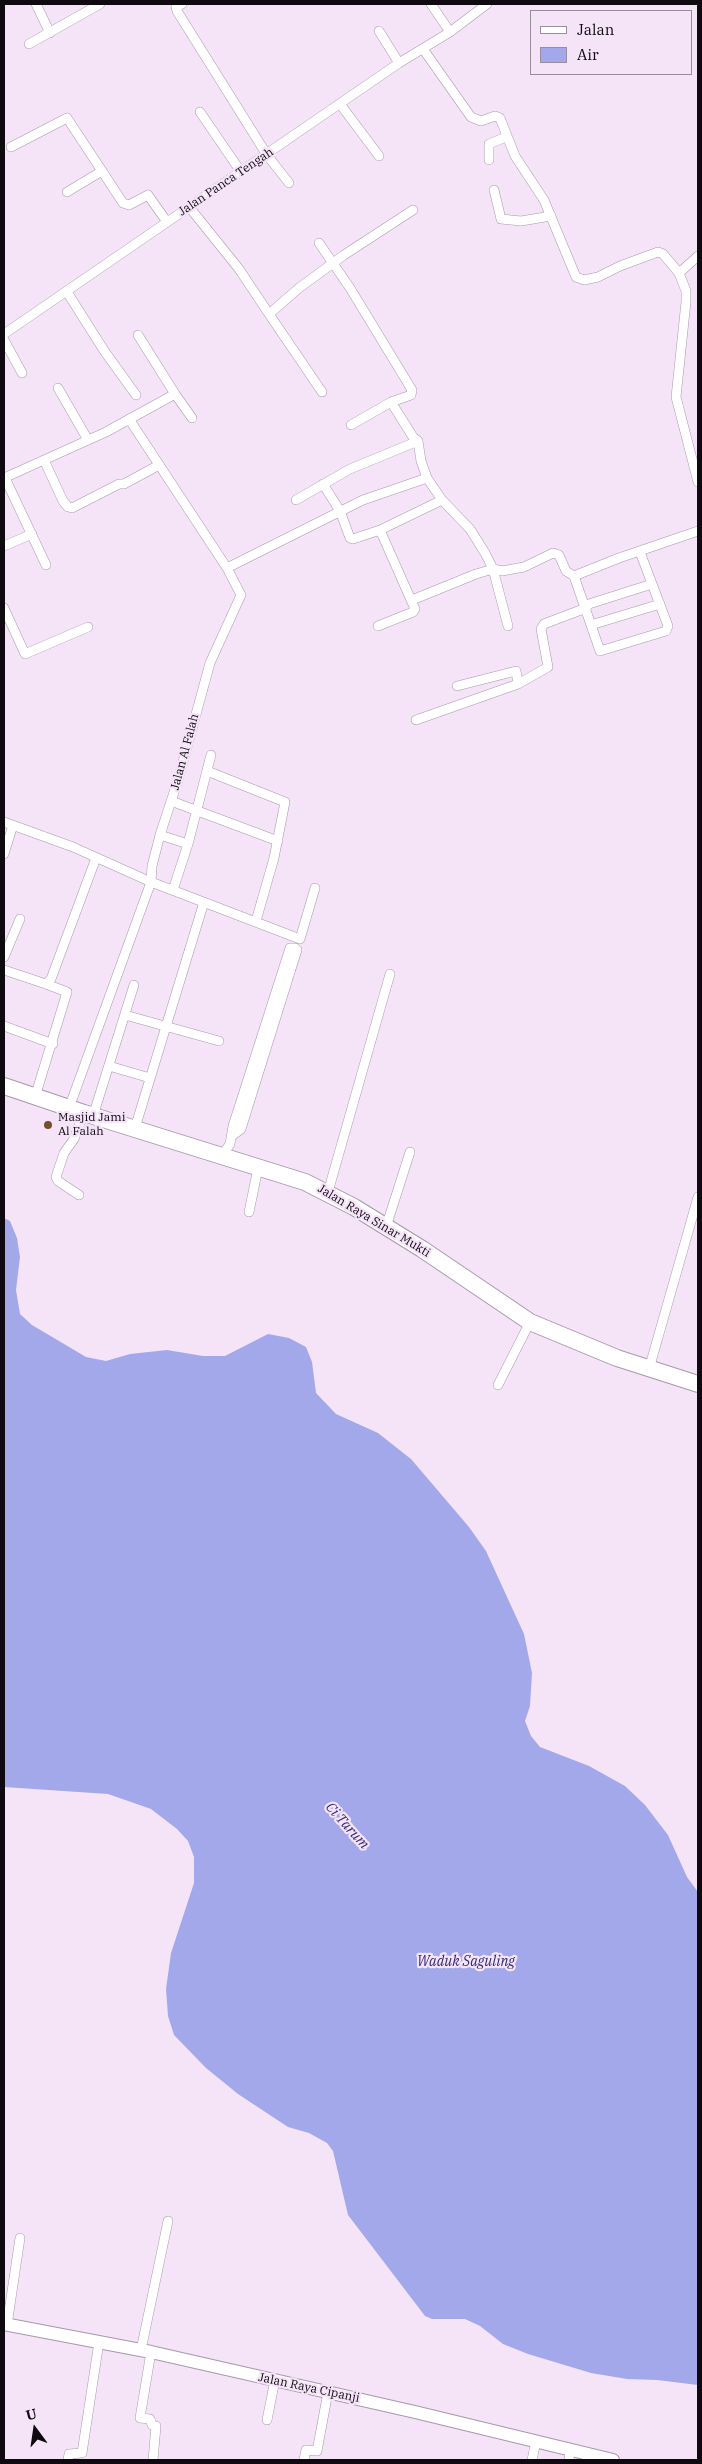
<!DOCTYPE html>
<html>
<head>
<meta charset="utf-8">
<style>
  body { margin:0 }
  #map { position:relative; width:702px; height:2464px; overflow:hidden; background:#f5e4f8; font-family:"IBM Plex Serif",serif }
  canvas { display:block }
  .frame { position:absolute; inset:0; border:5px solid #0f0910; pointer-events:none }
  .legend { position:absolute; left:530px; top:10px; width:162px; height:65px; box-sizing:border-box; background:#f5e4f8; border:1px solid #998c9b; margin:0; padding:6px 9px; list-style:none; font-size:15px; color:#0f0910 }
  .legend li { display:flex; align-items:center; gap:10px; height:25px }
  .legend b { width:25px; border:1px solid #998c9b }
  .north { position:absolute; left:10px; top:2404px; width:50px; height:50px; -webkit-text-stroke:4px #f5e4f8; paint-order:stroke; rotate:346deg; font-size:14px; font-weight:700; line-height:20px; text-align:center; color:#0f0910 }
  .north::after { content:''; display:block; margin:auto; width:18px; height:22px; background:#0f0910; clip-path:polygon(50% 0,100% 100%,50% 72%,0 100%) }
</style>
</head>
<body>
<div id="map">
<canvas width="702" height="2464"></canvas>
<div class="frame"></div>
<ul class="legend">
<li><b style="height:6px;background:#fff"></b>Jalan</li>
<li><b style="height:14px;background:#a3a8ea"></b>Air</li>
</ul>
<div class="north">U</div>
</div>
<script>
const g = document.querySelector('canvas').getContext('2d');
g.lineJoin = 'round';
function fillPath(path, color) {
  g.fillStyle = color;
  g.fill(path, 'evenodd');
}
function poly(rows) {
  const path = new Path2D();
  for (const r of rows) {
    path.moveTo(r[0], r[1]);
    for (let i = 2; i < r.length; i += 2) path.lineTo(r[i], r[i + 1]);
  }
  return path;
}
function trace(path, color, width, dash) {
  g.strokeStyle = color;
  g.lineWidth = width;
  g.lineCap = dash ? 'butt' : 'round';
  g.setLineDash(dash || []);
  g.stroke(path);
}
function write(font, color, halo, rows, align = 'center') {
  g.font = font + ' "IBM Plex Serif",serif';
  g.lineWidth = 4.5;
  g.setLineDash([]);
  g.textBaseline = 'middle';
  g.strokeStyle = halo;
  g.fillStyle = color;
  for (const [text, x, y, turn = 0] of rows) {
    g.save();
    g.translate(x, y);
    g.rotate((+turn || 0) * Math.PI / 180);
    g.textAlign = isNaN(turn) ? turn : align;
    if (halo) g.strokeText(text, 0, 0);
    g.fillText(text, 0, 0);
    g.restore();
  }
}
const water = poly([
  [4,1218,10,1221,17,1238,20,1257,16,1290,20,1314,32,1325,86,1357,106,1361,130,1354,167,1350,203,1356,225,1356,268,1334,289,1338,306,1347,312,1362,316,1393,336,1414,378,1433,411,1459,469,1527,486,1551,524,1634,532,1673,530,1706,525,1721,531,1736,540,1747,589,1766,625,1786,645,1805,668,1835,687,1877,698,1892,698,2385,657,2380,627,2379,591,2373,528,2354,503,2344,480,2326,465,2319,432,2319,425,2316,348,2215,333,2151,327,2143,309,2133,288,2127,238,2094,206,2068,174,2035,168,2016,166,1989,171,1953,194,1883,194,1857,188,1841,177,1829,151,1809,108,1794,4,1787]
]);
const street = poly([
  [36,4,50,33],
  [182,4,176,7,177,11,267,155,289,183],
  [431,4,450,32],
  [379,31,399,63],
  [29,44,100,4],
  [423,49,471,117,481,121,495,116,500,118,515,156,544,200,576,277,584,280,598,277,620,266,658,252,663,254,679,273,686,291,686,302,676,397,698,482],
  [340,104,379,156],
  [200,112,241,172],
  [11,147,67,118,102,171],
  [489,160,489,144,506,137],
  [494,190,501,219,521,221,551,216],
  [67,192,102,171,123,203,129,205,148,195,167,222],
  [190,208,239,269,269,314,299,288,344,255,413,210],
  [319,243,350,288,412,390,411,395,391,402,413,437,418,441,421,461,427,478,442,500,470,529,485,553,493,569,508,626],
  [679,273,698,256],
  [67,292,105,352,136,395],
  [269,314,322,392],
  [4,334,399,63,450,32,487,4],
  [4,340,22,373],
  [58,388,88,440],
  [175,394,192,418],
  [351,425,391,402],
  [44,460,63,501,68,507,72,508,119,484,124,484,159,465],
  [4,478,106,432,175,394,138,335],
  [5,478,46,565],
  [323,484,340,511,350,538,353,539,380,530],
  [296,500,350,469,418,441],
  [4,546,32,534],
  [227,568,363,500,427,478],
  [574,576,600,651,666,631,668,626,640,552],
  [412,600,476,574,493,569,502,571,524,567,553,553,559,555,566,571,574,576,619,558,698,531],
  [4,608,25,654,88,627],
  [591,625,660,604],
  [378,626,413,612,415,609,380,530,442,500],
  [518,684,548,667,541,629,544,624,586,608,589,604,652,584],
  [416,720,518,684,516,671,457,686],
  [207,771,285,802,274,858,256,921],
  [171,801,278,841],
  [4,822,73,847,151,882,300,939,315,888],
  [160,835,188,844],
  [4,854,13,825],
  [173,890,188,844,211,755],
  [4,957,20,919],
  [4,970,46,984],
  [125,1015,219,1041],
  [4,1026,53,1044],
  [109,1066,150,1078],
  [35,1097,67,992,46,984,51,979,96,858],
  [69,1108,151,882,152,866,160,835,178,780,210,663,241,595,227,568,129,419],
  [93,1116,134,985],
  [135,1128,204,902],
  [222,1156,230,1144,233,1126,290,948,295,948,297,950,241,1129,232,1136],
  [328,1192,390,974],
  [79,1195,58,1181,56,1177,64,1153,74,1139,84,1113],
  [249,1212,258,1168],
  [386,1227,410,1152],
  [649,1369,698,1197],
  [498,1385,530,1322],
  [7,2325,20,2238],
  [141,2350,168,2221],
  [151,2352,140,2418,150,2419,152,2425,156,2426,153,2460],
  [267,2420,275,2380],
  [68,2460,69,2454,82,2453,99,2342],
  [304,2460,306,2450,317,2451,328,2392],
  [532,2460,536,2441],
  [569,2460,570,2449]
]);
const secondary = poly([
  [4,2324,151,2352,415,2412,613,2460]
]);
const highway = poly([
  [4,1086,84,1113,305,1182,354,1207,422,1249,530,1322,617,1358,698,1384]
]);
const markers = [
  [48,1125,5,"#744f2a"]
];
const streetNames = [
  ["Jalan Panca Tengah",226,182,-34],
  ["Jalan Al Falah",185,752,-75],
  ["Jalan Raya Sinar Mukti",374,1221,31],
  ["Jalan Raya Cipanji",309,2388,12]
];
const poiNames = [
  ["Masjid Jami",58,1118],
  ["Al Falah",58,1132]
];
const waterNames = [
  ["Ci Tarum",347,1826,48],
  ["Waduk Saguling",466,1962]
];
fillPath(water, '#a3a8ea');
trace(street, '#a898ab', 10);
trace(secondary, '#a898ab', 14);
trace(highway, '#a898ab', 18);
trace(street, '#fff', 9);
trace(secondary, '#fff', 12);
trace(highway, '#fff', 16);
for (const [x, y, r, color] of markers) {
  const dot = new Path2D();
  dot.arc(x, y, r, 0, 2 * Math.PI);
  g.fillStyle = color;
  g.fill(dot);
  trace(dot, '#f5e4f8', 2);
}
write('12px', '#0f0910', '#f5e4f8', streetNames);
write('12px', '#0f0910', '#f5e4f8', poiNames, 'left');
write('italic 14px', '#2f2a76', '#f5e4f8', waterNames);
</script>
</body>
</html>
